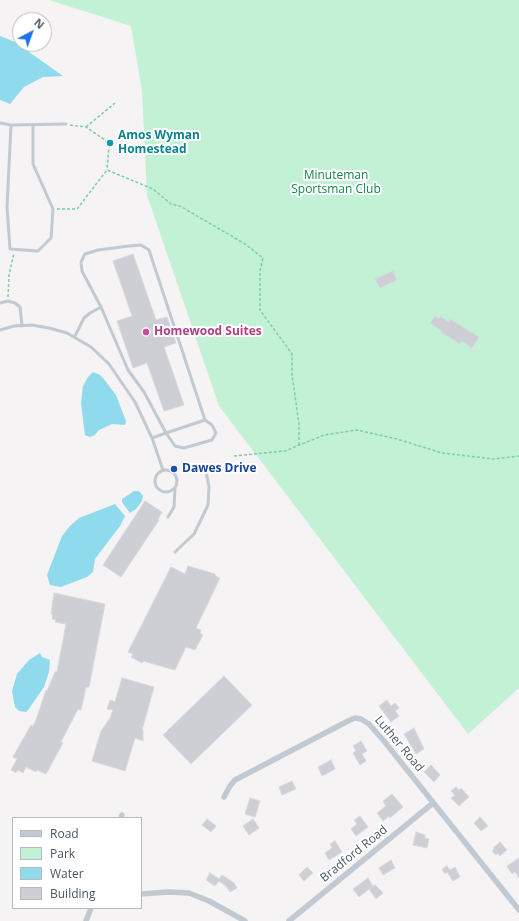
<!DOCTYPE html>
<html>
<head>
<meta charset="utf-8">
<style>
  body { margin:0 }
  #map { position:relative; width:519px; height:921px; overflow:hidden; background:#f5f3f3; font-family:"Open Sans",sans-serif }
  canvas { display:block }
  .legend { position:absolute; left:12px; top:817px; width:130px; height:92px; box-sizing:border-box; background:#fff; border:1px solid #b7bbc0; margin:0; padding:5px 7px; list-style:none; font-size:12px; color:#4a5661 }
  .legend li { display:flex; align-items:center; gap:8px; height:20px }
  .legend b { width:20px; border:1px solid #b7bbc0 }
  .north { position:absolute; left:12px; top:12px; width:40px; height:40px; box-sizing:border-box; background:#fff; border:1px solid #b7bbc0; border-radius:50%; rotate:41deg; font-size:11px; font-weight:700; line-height:16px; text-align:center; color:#4a5661 }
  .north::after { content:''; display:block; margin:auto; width:14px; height:18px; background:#1a73e8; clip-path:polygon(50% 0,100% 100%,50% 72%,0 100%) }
</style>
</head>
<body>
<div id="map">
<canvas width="519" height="921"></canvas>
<ul class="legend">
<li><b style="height:5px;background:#c1cad2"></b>Road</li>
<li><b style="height:11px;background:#c3f1d5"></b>Park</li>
<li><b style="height:11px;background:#90daee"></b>Water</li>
<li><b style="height:11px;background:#cdcfd5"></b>Building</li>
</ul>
<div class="north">N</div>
</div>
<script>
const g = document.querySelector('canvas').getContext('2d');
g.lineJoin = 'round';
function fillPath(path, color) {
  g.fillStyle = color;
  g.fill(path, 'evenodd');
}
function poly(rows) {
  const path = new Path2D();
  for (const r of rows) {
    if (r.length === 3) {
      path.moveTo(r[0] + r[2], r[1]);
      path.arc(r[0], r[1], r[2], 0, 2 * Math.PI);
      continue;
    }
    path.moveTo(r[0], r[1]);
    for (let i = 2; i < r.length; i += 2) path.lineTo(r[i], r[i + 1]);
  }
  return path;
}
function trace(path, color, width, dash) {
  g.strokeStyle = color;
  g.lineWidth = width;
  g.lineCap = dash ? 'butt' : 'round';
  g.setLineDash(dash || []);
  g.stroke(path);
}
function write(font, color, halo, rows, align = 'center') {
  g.font = font + ' "Open Sans",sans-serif';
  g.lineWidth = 4;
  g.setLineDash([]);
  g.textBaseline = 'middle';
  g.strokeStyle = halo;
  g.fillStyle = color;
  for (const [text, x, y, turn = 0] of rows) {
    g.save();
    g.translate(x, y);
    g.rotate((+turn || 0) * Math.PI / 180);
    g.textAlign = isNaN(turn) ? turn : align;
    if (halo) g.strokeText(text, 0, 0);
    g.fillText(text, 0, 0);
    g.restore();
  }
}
const green = poly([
  [49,0,519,0,519,688,468,734,219,406,147,195,142,91,131,26]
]);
const water = poly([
  [0,36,15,42,63,76,43,77,24,87,10,104,0,100],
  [93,372,100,375,103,378,116,395,126,421,125,425,112,424,99,430,95,435,90,437,85,435,81,403,83,386,88,377],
  [134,491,139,491,143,496,142,501,136,509,130,513,122,502,122,499],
  [115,504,125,516,120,526,95,559,93,572,87,577,61,587,50,585,47,575,62,536,70,526,79,518],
  [40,653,42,657,50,660,49,672,44,687,28,710,26,712,19,711,15,707,12,691,17,674,29,660]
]);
const building = poly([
  [133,254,156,320,167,317,176,343,164,347,184,405,164,411,147,363,133,368,117,321,132,316,113,261,133,254],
  [393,271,397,280,380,288,375,279,393,271],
  [435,316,439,319,440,316,449,322,450,319,479,337,472,348,462,341,460,344,441,332,442,331,430,323,435,316],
  [145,501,162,512,158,519,159,520,121,577,103,565,145,501],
  [188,566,215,574,215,576,220,578,196,628,201,630,200,633,203,635,195,650,186,647,175,670,143,661,142,663,131,657,133,654,128,652,171,567,185,574,188,566],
  [54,593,105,604,89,687,86,687,81,710,78,709,61,742,63,743,46,774,37,770,36,772,26,767,23,773,18,770,16,773,11,770,17,759,13,757,31,725,33,726,36,720,46,690,47,691,55,672,57,672,66,624,55,622,56,620,52,619,53,614,51,614,54,593],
  [224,676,252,705,191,764,163,735,224,676],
  [122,678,154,687,142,730,143,730,143,741,135,738,125,771,92,761,101,731,110,718,113,710,107,709,110,700,115,702,122,678],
  [387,700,391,706,395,703,399,708,395,711,399,716,391,722,379,706,387,700],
  [414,728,424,749,416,754,404,734,414,728],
  [361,741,367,751,362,754,366,761,360,765,353,753,356,751,353,746,361,741],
  [331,760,335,769,322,776,318,767,331,760],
  [431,765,440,775,434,782,424,772,431,765],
  [292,781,296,789,282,795,279,787,292,781],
  [456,787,459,790,461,788,469,797,459,806,451,798,455,795,451,791,456,787],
  [392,794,403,807,390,818,389,816,383,821,377,813,386,806,383,801,392,794],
  [250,798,260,801,255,817,245,814,250,798],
  [360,816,368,827,356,836,351,829,357,824,354,820,360,816],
  [480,817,488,826,481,831,474,823,480,817],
  [207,819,216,826,211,832,202,825,207,819],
  [253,819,259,828,249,835,243,826,253,819],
  [416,832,425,835,425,838,429,839,427,848,413,845,416,832],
  [335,841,342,852,329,860,325,853,332,848,330,844,335,841],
  [500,842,507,850,500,856,498,853,496,855,492,851,494,849,493,848,500,842],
  [519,858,519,878,515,872,512,874,507,866,519,858],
  [391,860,395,868,383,875,379,868,391,860],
  [447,866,450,870,455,867,460,877,453,881,447,872,445,874,442,869,447,866],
  [307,867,313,873,304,881,299,875,307,867],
  [210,873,219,879,222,875,234,883,237,888,230,892,226,886,219,881,215,886,206,880,210,873],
  [368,878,373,886,359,897,353,889,368,878],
  [375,885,383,893,376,899,369,889,375,885]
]);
const path = poly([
  [70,125,86,127,105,140,109,146,107,170],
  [86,127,115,103],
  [57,209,77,209,107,170,153,189,171,204,180,206,245,244,263,258,260,271,260,310,292,354,292,375,299,424,299,445],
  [8,297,9,275,14,253],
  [234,456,285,451,324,435,357,430,397,439,442,453,494,459,519,456]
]);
const service = poly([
  [0,123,11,125,66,124],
  [11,125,7,207,10,249,38,251,51,238,53,209,33,164,33,125],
  [0,303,8,301,15,303,20,307,22,326],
  [101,307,82,271,81,262,85,254,98,250,129,246,141,245,149,250,205,420],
  [0,330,14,326,32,325,49,328,67,333,91,347,109,364,135,402,152,438,163,470],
  [75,336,84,318,90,313,101,307,128,370,144,392,166,433,175,446,184,448,212,440,216,433,212,425,205,420,166,433,152,438],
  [166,481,11],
  [168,517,174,507,175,488],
  [175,552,194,534,208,505,209,487,205,466]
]);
const minor = poly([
  [224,797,230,786,235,780,348,721,355,718,361,719,369,724,384,741,519,910],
  [121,818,122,815],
  [141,894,168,892,189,893,209,901,245,921],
  [86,921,91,908],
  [289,921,433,803]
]);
const markers = [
  [110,143,4,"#0f9aa8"],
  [146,332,4,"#d1479c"],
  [174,469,4,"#1a4fb4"]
];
const cultureNames = [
  ["Amos Wyman",118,136],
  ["Homestead",118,150]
];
const parkNames = [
  ["Minuteman",336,176],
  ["Sportsman Club",336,190]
];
const hotelNames = [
  ["Homewood Suites",154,332]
];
const transitNames = [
  ["Dawes Drive",182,469]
];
const streetNames = [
  ["Luther Road",399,744,50],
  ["Bradford Road",354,854,-39]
];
fillPath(green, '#c3f1d5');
fillPath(water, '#90daee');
fillPath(building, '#cdcfd5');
trace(building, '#d7d9de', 1);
trace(path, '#7ad0a6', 1.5, [3, 2]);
trace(service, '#c1cad2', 3);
trace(minor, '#c1cad2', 5.5);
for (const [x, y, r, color] of markers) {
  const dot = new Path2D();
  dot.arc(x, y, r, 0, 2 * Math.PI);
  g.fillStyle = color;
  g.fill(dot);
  trace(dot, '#fff', 1.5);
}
write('bold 12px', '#0d838f', '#fff', cultureNames, 'left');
write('12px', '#17864f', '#fff', parkNames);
write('bold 12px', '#b23c85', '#fff', hotelNames, 'left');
write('bold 12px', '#164399', '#fff', transitNames, 'left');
write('12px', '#4a5661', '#fff', streetNames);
</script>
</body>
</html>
